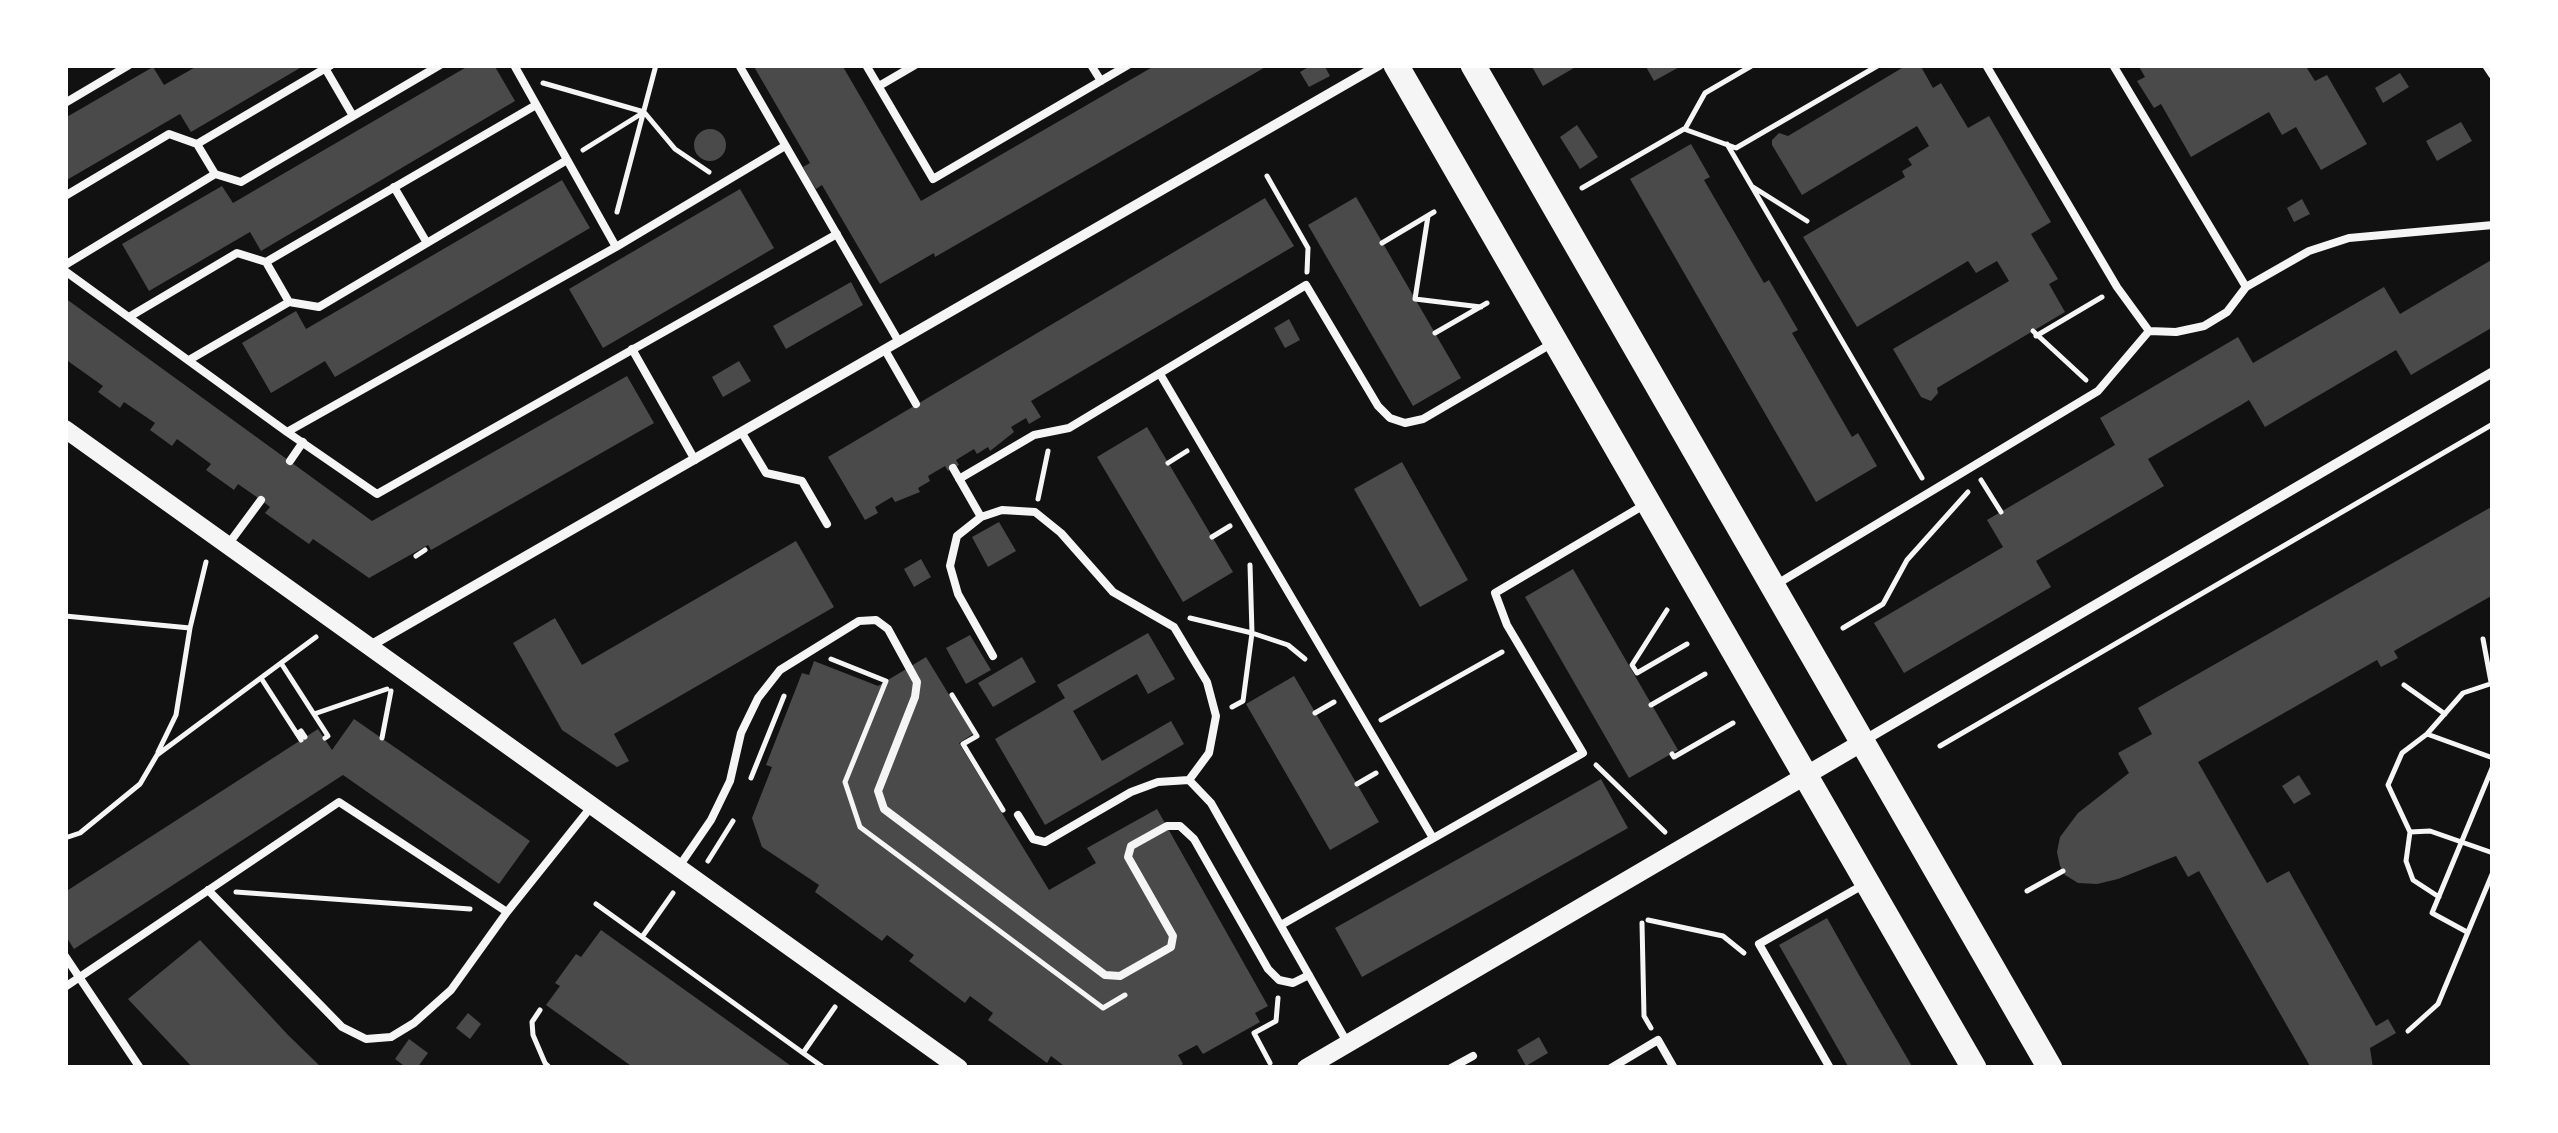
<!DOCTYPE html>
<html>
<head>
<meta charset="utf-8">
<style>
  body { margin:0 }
  #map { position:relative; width:2558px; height:1133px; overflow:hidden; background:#111; font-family:"DM Sans",sans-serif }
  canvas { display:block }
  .frame { position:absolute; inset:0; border:68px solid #fff; pointer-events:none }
</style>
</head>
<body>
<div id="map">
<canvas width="2558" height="1133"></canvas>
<div class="frame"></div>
</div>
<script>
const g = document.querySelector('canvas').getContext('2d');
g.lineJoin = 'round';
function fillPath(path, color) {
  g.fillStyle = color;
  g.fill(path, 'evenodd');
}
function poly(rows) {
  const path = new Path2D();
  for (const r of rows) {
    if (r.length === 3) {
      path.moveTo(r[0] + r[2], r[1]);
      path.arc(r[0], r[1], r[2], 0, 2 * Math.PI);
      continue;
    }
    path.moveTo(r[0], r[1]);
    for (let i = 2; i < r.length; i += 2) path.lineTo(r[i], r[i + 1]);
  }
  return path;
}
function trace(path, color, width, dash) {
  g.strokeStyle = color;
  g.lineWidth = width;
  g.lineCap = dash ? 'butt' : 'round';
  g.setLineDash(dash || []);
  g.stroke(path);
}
const building = poly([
  [199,65,305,65,191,132,180,114,65,181,65,118,153,67,164,85],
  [470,65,494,65,515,101,261,251,250,232,149,291,122,244,222,186,233,203],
  [753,65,842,65,921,201,1156,65,1269,65,935,257,934,253,880,284,822,185,816,189,809,178,803,167,810,163],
  [1312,65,1324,65,1330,76,1309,87,1300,72],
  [1531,65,1579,65,1543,86],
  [1645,65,1683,65,1654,81],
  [1907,65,1920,65,1933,88,1941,83,1968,128,1989,116,2051,222,2031,234,2058,279,2049,284,2065,312,1937,388,1938,393,1931,401,1921,397,1893,349,2009,281,1997,261,1976,273,1968,261,1857,327,1803,237,1905,177,1902,171,1912,165,1908,159,1929,146,1917,126,1802,195,1772,145,1772,140,1779,133,1788,136],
  [2138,65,2305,65,2315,81,2327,75,2367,144,2321,170,2296,127,2282,135,2269,112,2191,157,2161,104,2154,108,2137,81,2145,77],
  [2400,73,2409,87,2383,103,2375,88],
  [2461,122,2472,141,2437,161,2426,141],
  [1577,125,1598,157,1580,169,1560,137],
  [710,145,16],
  [1691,144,1710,177,1704,180,1764,283,1769,280,1798,330,1792,333,1852,437,1858,433,1877,466,1816,502,1630,179],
  [562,180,590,228,335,377,325,361,271,393,242,343,296,311,306,329],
  [740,189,774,248,603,348,569,289],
  [1356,197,1461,378,1413,406,1308,225],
  [1265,198,1294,246,1031,401,1041,417,1029,424,1026,418,1011,427,1014,432,990,451,988,447,977,454,974,449,956,460,959,465,948,471,945,466,928,476,930,481,918,488,920,492,895,502,892,497,875,507,878,513,865,520,828,457],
  [2302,199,2310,214,2294,222,2287,208],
  [2493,259,2493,327,2411,375,2396,350,2265,427,2249,400,2241,405,2148,459,2164,486,2036,561,2051,587,1904,673,1874,623,2003,547,1987,520,2115,445,2100,418,2238,337,2253,363,2384,287,2400,314],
  [851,282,863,305,786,349,773,326],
  [65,298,372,521,627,376,654,423,431,550,428,545,369,578,313,539,309,544,265,513,270,507,261,500,238,484,234,490,206,470,211,464,177,439,172,446,150,430,155,423,124,402,120,408,98,392,103,386,65,359],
  [1289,319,1300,340,1285,348,1274,328],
  [739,361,751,381,723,397,712,377],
  [1147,427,1233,572,1183,602,1097,457],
  [1402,462,1468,580,1420,607,1354,489],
  [2493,506,2493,595,2394,651,2398,658,2381,667,2377,660,2198,762,2267,883,2289,871,2376,1026,2388,1019,2396,1033,2370,1048,2373,1068,2311,1068,2199,871,2188,877,2176,856,2118,879,2097,884,2078,883,2065,875,2060,866,2057,852,2060,837,2078,813,2129,773,2118,753,2152,734,2138,708],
  [999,522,1016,551,988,567,972,537],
  [796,541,834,607,614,734,629,761,617,767,562,730,513,643,555,618,582,665],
  [921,559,931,577,914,587,904,569],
  [1573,569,1678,750,1629,778,1525,597],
  [1148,633,1175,679,1148,694,1137,674,1073,711,1102,761,1171,721,1184,744,1045,825,995,739,1065,698,1057,685],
  [970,635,991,670,966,684,946,648],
  [926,657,973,734,959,743,1049,890,1096,863,1087,848,1157,809,1268,1006,1255,1013,1260,1022,1203,1054,1197,1045,1178,1055,1183,1064,1176,1068,1067,1068,1051,1056,1047,1063,988,1020,993,1013,970,996,965,1003,909,961,914,955,887,935,882,941,815,892,819,885,762,847,752,818,772,767,766,765,802,673,809,675,814,661,878,686],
  [1022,657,1036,682,993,707,978,683],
  [1294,676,1379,822,1330,850,1246,704],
  [354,719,530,841,499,884,343,775,74,949,65,935,65,892,318,729,332,750],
  [2299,775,2311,794,2294,804,2282,786],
  [1601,779,1628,828,1362,977,1335,928],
  [1827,918,1859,975,1913,1068,1849,1068,1779,945],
  [601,930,794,1068,634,1068,546,1005,560,986,555,983,576,954,581,957],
  [200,940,288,1035,322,1068,193,1068,128,999],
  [468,1013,481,1024,470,1039,456,1028],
  [1539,1037,1548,1053,1526,1066,1517,1050],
  [409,1039,428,1053,417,1068,407,1068,395,1059]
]);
const path = poly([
  [543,83,644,112,675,149,709,172],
  [1685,129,1705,93,1753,65],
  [1727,144,1922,478],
  [583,150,641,114],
  [1267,176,1308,248,1307,272],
  [1753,187,1807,221],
  [1582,188,1684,129,1736,148,1879,65],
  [617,212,656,65],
  [1428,216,1415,299,1481,307],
  [1382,243,1434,212],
  [2033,331,2086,380],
  [1435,333,1487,303],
  [2036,336,2102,297],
  [1168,463,1187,451],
  [1981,480,2001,512],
  [1038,499,1048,451],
  [1212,537,1230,526],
  [416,556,425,550],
  [1667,610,1632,665,1637,673,1687,644],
  [65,616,190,628],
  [1190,618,1252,633,1288,645,1305,659],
  [1843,628,1883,604,1907,560,1968,492],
  [2483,639,2491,682],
  [831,659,886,681,845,782,860,827,1103,1008,1125,995],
  [281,663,328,736,325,738],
  [261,678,301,740],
  [2404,685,2445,714],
  [952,695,977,736,963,744,1003,810],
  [1651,705,1705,674],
  [1232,707,1243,701,1252,633,1250,565],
  [1315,713,1334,702],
  [314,714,387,689],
  [1381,720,1502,652],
  [297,734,301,731,305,737],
  [2427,734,2493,758],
  [382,738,391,691],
  [1940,746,2493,424],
  [158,752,176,715,190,628,206,562],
  [1672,754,1674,757,1733,723],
  [1596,765,1665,832],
  [751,778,784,696],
  [1357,784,1376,773],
  [2410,832,2430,831,2493,853],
  [65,838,80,833,140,784,157,755,316,637],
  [708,861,733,821],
  [2027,891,2063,871],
  [236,892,470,909],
  [2439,897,2413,880,2406,861,2410,832,2388,785,2402,753,2427,734,2463,693,2493,683],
  [596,904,824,1068],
  [1648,920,1723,936,1744,953],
  [1642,923,1644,1016,1651,1028],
  [2467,932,2432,913,2493,766],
  [642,937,673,893],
  [540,1010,532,1022,533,1035,545,1063,550,1068],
  [2408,1031,2438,1004,2493,872],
  [803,1053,835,1007],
  [1270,1063,1254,1033,1276,1021,1278,998]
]);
const service = poly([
  [514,65,616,247],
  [739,65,899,342],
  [866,65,933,179,1128,65],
  [1091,65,1101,81],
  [1986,65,2117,287,2149,331,2176,332,2204,326,2227,312,2246,287,2309,251,2349,238,2493,225],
  [2113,65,2246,287],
  [325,68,353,116],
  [879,86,915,65],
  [65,103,129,65],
  [197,144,215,174],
  [785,146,616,247,287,432,377,494,837,234],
  [394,187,427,243],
  [65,196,169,134,197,144,331,65],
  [266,262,289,302],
  [65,265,215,174,241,182,440,65],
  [65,271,287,432],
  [129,317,237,253,266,262,536,105],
  [632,349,695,460],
  [885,350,916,404],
  [189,360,289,302,319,307,567,160],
  [1160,374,1433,838],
  [742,433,766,473,802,481,827,524],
  [290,461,303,442],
  [953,468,981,517,1002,510,1035,512,1061,533,1113,592,1174,627,1207,682,1216,716,1209,753,1189,780,1211,803,1348,1044],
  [959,479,1034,435,1069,428,1306,285,1378,406,1390,418,1405,423,1423,419,1551,344],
  [981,517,957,536,950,566,958,594,993,656],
  [227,546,261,500],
  [1777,584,2098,391,2149,331],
  [1018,815,1033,839,1045,842,1131,792,1158,782,1189,780],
  [678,868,711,820,730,781,741,733,758,698,780,670,859,621,876,620,888,629,917,682,915,697,878,791,884,809,1105,975,1120,976,1171,947,1173,936,1128,857,1131,846,1167,826,1180,826,1194,839,1268,969,1279,980,1293,983,1309,975],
  [208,890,342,1027,366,1039,391,1037,414,1023,451,990,507,912,591,807],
  [1281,925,1583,753,1507,625,1495,593,1644,505],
  [65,956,140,1068],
  [65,987,339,802,507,912],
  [1451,1068,1473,1056],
  [1611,1068,1658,1040,1674,1068],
  [1830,1068,1759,944,1863,885]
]);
const minor = poly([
  [2487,65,2493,74],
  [368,647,1379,65],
  [1863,741,2493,372]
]);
const tertiary = poly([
  [65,429,959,1068],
  [1306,1068,1863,742]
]);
const primary = poly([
  [1396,65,1974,1068],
  [1473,65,2050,1068]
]);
fillPath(building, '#4a4a4a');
trace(path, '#f5f5f5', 5);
trace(service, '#f5f5f5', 8);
trace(minor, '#f5f5f5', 10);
trace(tertiary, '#f5f5f5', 18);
trace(primary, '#f5f5f5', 25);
</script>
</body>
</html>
